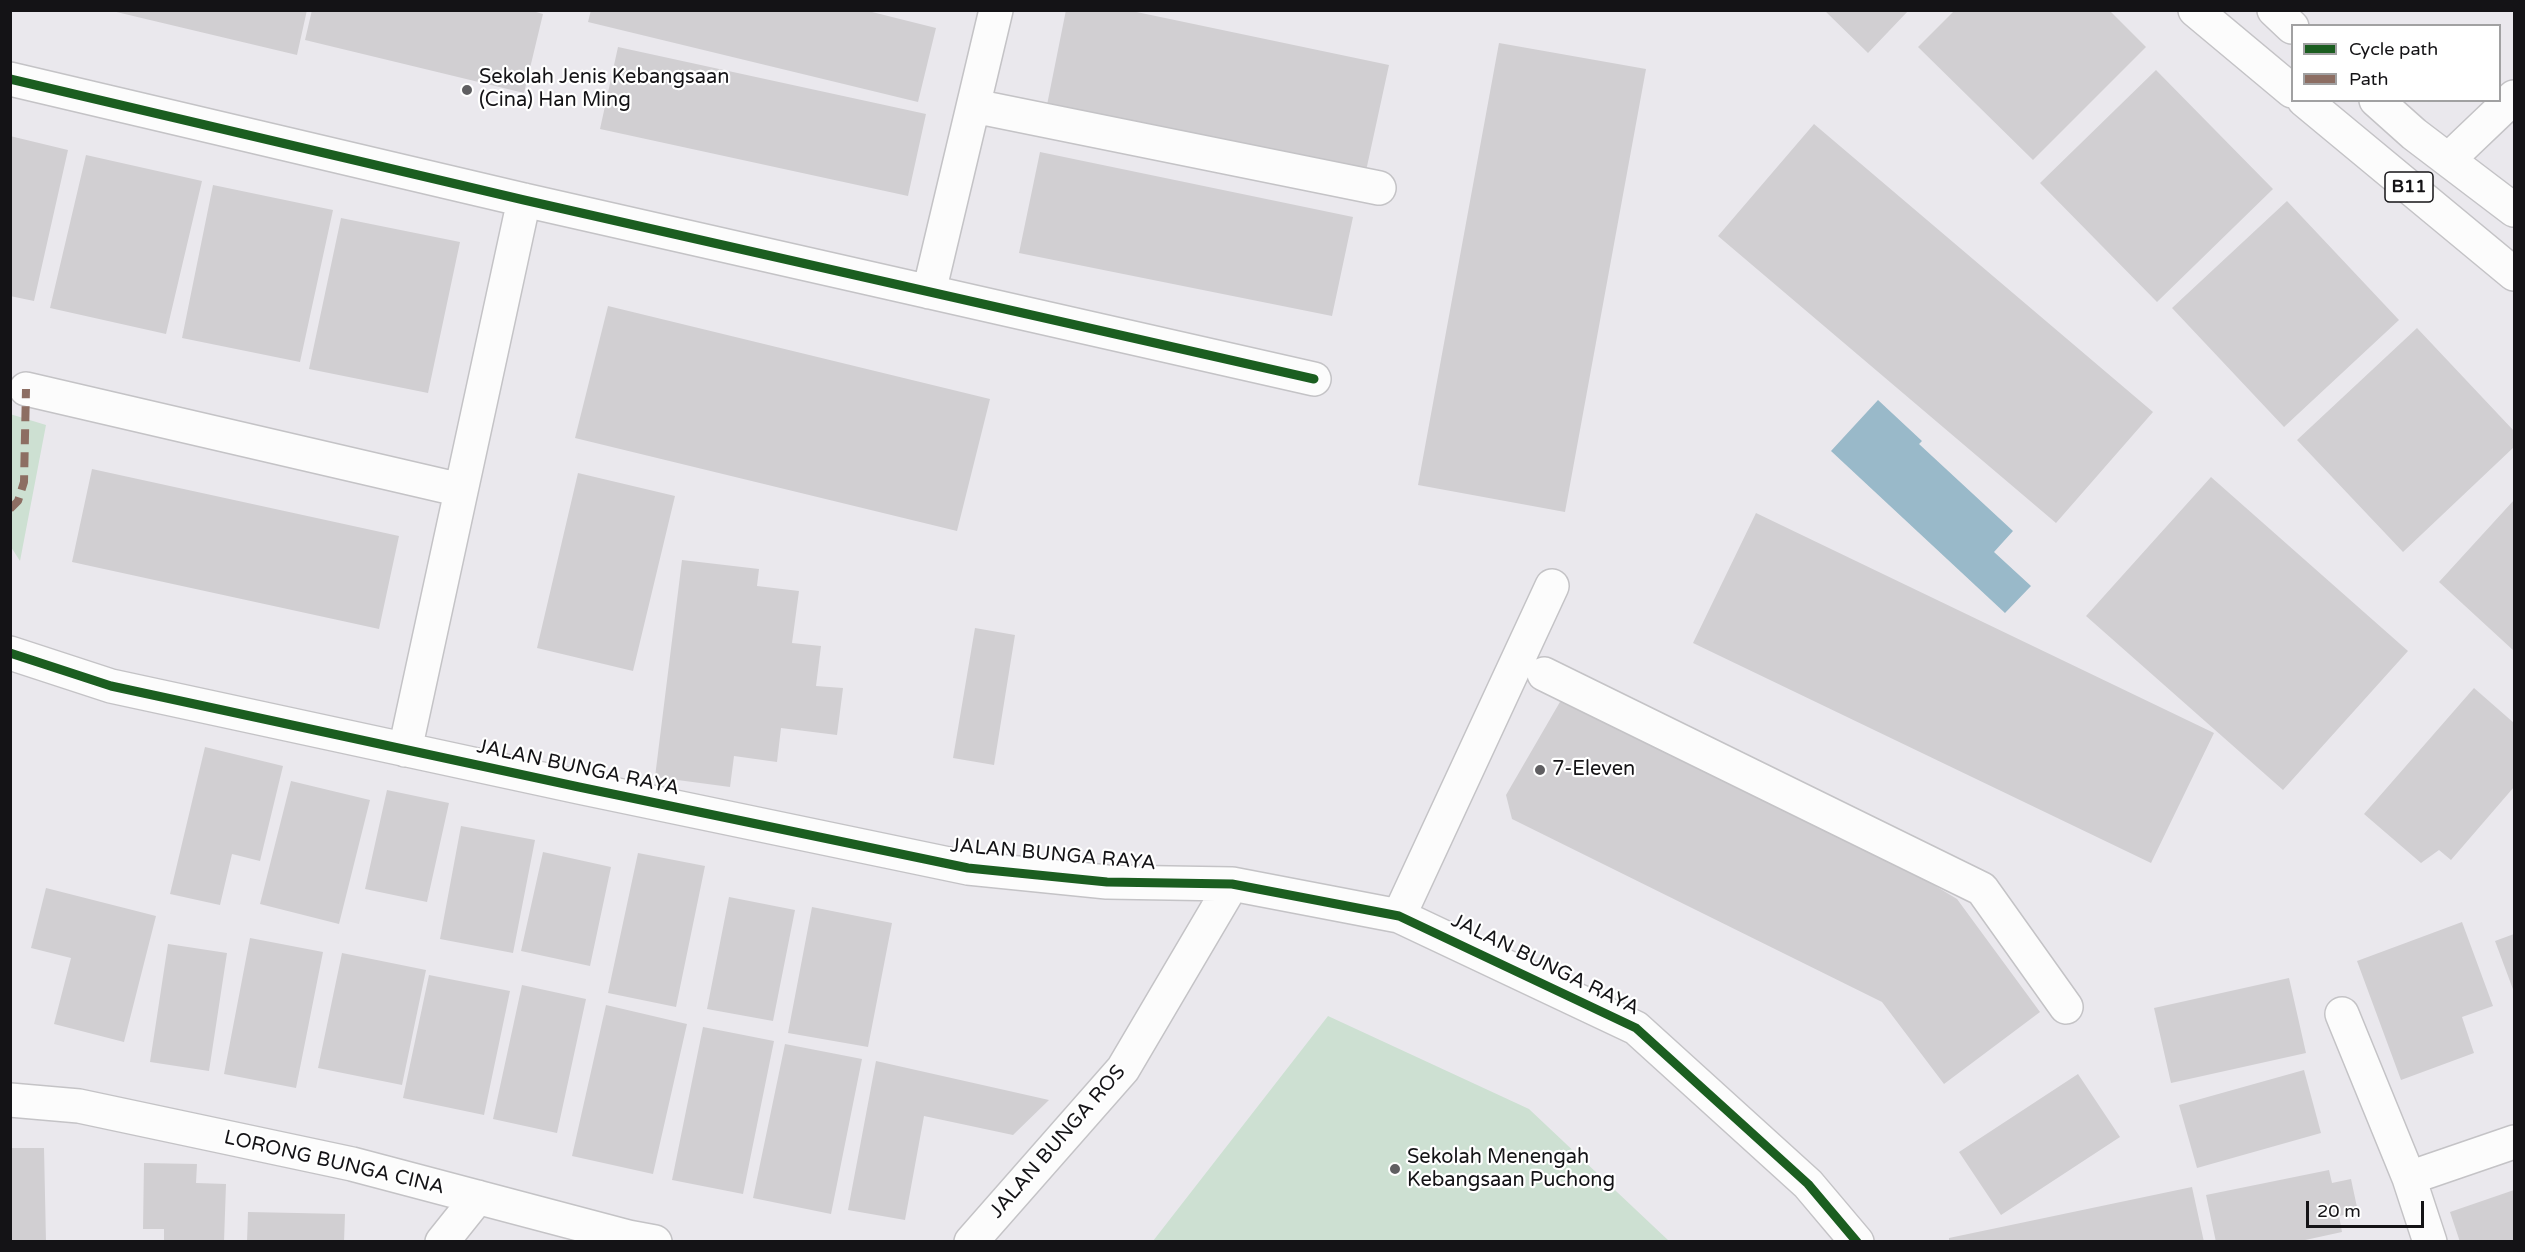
<!DOCTYPE html>
<html>
<head>
<meta charset="utf-8">
<style>
  body { margin:0 }
  #map { position:relative; width:2525px; height:1252px; overflow:hidden; background:#eae8ed; font-family:"Varela Round",sans-serif }
  canvas { display:block }
  .frame { position:absolute; inset:0; border:12px solid #141316; pointer-events:none }
  .legend { position:absolute; left:2291px; top:24px; width:210px; height:78px; box-sizing:border-box; background:#fff; border:2px solid #a1a1a2; margin:0; padding:8px 10px; list-style:none; font-size:18px; color:#141316 }
  .legend li { display:flex; align-items:center; gap:12px; height:30px }
  .legend b { width:30px; border:2px solid #a1a1a2 }
  .scale { position:absolute; left:2306px; top:1201px; width:118px; height:27px; box-sizing:border-box; border:3px solid #141316; border-top:0; padding-left:8px; font-size:18px; line-height:21px; white-space:nowrap; color:#141316; -webkit-text-stroke:4px #fff; paint-order:stroke }
</style>
</head>
<body>
<div id="map">
<canvas width="2525" height="1252"></canvas>
<div class="frame"></div>
<ul class="legend">
<li><b style="height:8px;background:#1b5e20"></b>Cycle path</li>
<li><b style="height:8px;background:#8d6e63"></b>Path</li>
</ul>
<div class="scale">20 m</div>
</div>
<script>
const g = document.querySelector('canvas').getContext('2d');
g.lineJoin = 'round';
function fillPath(path, color) {
  g.fillStyle = color;
  g.fill(path, 'evenodd');
}
function poly(rows) {
  const path = new Path2D();
  for (const r of rows) {
    path.moveTo(r[0], r[1]);
    for (let i = 2; i < r.length; i += 2) path.lineTo(r[i], r[i + 1]);
  }
  return path;
}
function trace(path, color, width, dash) {
  g.strokeStyle = color;
  g.lineWidth = width;
  g.lineCap = dash ? 'butt' : 'round';
  g.setLineDash(dash || []);
  g.stroke(path);
}
function write(font, color, halo, rows, align = 'center') {
  g.font = font + ' "Varela Round",sans-serif';
  g.lineWidth = 4.5;
  g.setLineDash([]);
  g.textBaseline = 'middle';
  g.strokeStyle = halo;
  g.fillStyle = color;
  for (const [text, x, y, turn = 0] of rows) {
    g.save();
    g.translate(x, y);
    g.rotate((+turn || 0) * Math.PI / 180);
    g.textAlign = isNaN(turn) ? turn : align;
    if (halo) g.strokeText(text, 0, 0);
    g.fillText(text, 0, 0);
    g.restore();
  }
}
const green = poly([
  [10,414,46,425,20,561,11,547],
  [1328,1016,1529,1109,1669,1241,1153,1241]
]);
const water = poly([
  [1878,400,1922,441,1919,444,2013,531,1994,552,2031,586,2005,613,1831,451]
]);
const building = poly([
  [108,10,307,10,297,55],
  [312,10,529,10,543,14,524,93,305,40],
  [591,10,864,10,936,28,918,102,588,22],
  [1066,10,1127,10,1389,65,1366,171,1047,105],
  [1824,10,1909,10,1868,53],
  [1955,10,2109,10,2146,47,2033,160,1918,47],
  [1499,43,1646,69,1565,512,1418,485],
  [618,47,926,114,908,196,600,129],
  [2156,70,2273,189,2157,302,2040,183],
  [1814,124,2153,412,2056,523,1718,236],
  [10,136,68,150,34,301,10,296],
  [1040,152,1353,217,1332,316,1019,253],
  [86,155,202,181,166,334,50,308],
  [213,185,333,210,300,362,182,338],
  [2287,201,2399,320,2284,427,2172,308],
  [341,218,460,242,428,393,309,369],
  [608,306,990,399,957,531,575,438],
  [2417,328,2514,431,2514,447,2403,552,2297,440],
  [92,469,399,536,379,629,72,562],
  [578,473,675,496,633,671,537,648],
  [2211,477,2408,651,2283,790,2086,616],
  [2514,500,2514,651,2439,582],
  [1756,513,2214,733,2151,863,1693,643],
  [682,560,759,569,757,586,799,591,792,643,821,646,816,686,843,688,837,735,781,728,777,762,734,756,730,787,655,777],
  [975,628,1015,635,994,765,953,758],
  [2474,688,2514,723,2514,787,2451,860,2439,850,2421,863,2364,814],
  [1564,695,1904,867,1957,899,2040,1012,1944,1084,1882,1002,1512,819,1506,795],
  [205,747,283,766,260,861,232,854,220,905,170,894],
  [291,781,370,800,339,924,260,904],
  [387,790,449,803,427,902,365,889],
  [461,826,535,840,513,953,440,939],
  [543,852,611,867,590,966,521,951],
  [638,853,705,866,676,1007,608,993],
  [46,888,156,916,124,1042,54,1024,71,958,31,948],
  [729,897,795,910,773,1021,707,1009],
  [812,907,892,923,868,1047,788,1033],
  [2462,922,2493,1006,2462,1017,2474,1053,2401,1080,2357,961],
  [2514,934,2514,992,2495,941],
  [250,938,323,952,296,1088,224,1074],
  [168,944,227,953,209,1071,150,1062],
  [342,953,426,970,402,1085,318,1068],
  [429,975,510,991,484,1115,403,1098],
  [2289,978,2306,1053,2171,1083,2154,1008],
  [522,985,586,999,557,1133,493,1119],
  [606,1005,687,1024,653,1174,572,1156],
  [703,1027,774,1041,743,1194,672,1180],
  [785,1044,862,1059,831,1214,753,1198],
  [876,1061,1049,1100,1013,1135,924,1116,905,1220,848,1210],
  [2304,1070,2321,1133,2197,1168,2179,1105],
  [2078,1074,2120,1137,2001,1215,1959,1152],
  [10,1148,44,1148,46,1242,10,1242],
  [144,1163,197,1164,196,1183,226,1184,224,1242,164,1242,164,1229,143,1229],
  [2329,1170,2332,1183,2351,1179,2358,1212,2339,1216,2342,1232,2296,1242,2216,1242,2206,1195],
  [2192,1187,2204,1242,1949,1242,1949,1238],
  [2514,1190,2514,1242,2460,1242,2450,1212],
  [248,1212,345,1214,344,1242,247,1242]
]);
const minor = poly([
  [10,79,524,200,1314,379],
  [974,106,1379,188],
  [2449,159,2514,97],
  [929,292,996,10],
  [26,389,461,490],
  [10,653,111,686,579,787,968,868,1107,882,1232,884,1399,916,1636,1028,1808,1184,1857,1242],
  [1544,674,1982,889,2066,1007],
  [405,750,524,200],
  [1399,916,1552,586],
  [2342,1014,2409,1178,2430,1242],
  [10,1100,79,1106,352,1164,628,1237,655,1242],
  [2409,1178,2514,1142],
  [442,1242,478,1197],
  [971,1242,1123,1069,1232,884]
]);
const major = poly([
  [2195,10,2292,91],
  [2274,10,2292,27],
  [2304,100,2514,274],
  [2376,100,2414,134,2514,210]
]);
const quiet = poly([
  [10,509,18,501,24,482,26,389]
]);
const cycleway = poly([
  [10,79,524,200,1314,379],
  [10,653,111,686,579,787,968,868,1107,882,1232,884,1399,916,1636,1028,1808,1184,1857,1242]
]);
const markers = [
  [467,90,6,"#5f5e61"],
  [1540,770,6,"#5f5e61"],
  [1395,1169,6,"#5f5e61"]
];
const shields = [
  [2409,187,48]
];
const shieldNames = [
  ["B11",2409,187]
];
const poiNames = [
  ["Sekolah Jenis Kebangsaan",479,78],
  ["(Cina) Han Ming",479,101],
  ["7-Eleven",1552,770],
  ["Sekolah Menengah",1407,1158],
  ["Kebangsaan Puchong",1407,1181]
];
const streetNames = [
  ["JALAN BUNGA RAYA",578,768,12],
  ["JALAN BUNGA RAYA",1053,855,5],
  ["JALAN BUNGA RAYA",1545,965,26],
  ["JALAN BUNGA ROS",1058,1142,-49],
  ["LORONG BUNGA CINA",334,1163,13]
];
fillPath(green, '#cde0d2');
fillPath(water, '#99b9c9');
fillPath(building, '#d1cfd2');
trace(minor, '#c4c3c6', 36);
trace(major, '#c4c3c6', 36);
trace(minor, '#fcfcfc', 33);
trace(major, '#fcfcfc', 33);
trace(quiet, '#8d6e63', 8, [15, 8]);
trace(cycleway, '#1b5e20', 9);
for (const [x, y, r, color] of markers) {
  const dot = new Path2D();
  dot.arc(x, y, r, 0, 2 * Math.PI);
  g.fillStyle = color;
  g.fill(dot);
  trace(dot, '#fff', 2);
}
for (const [x, y, w] of shields) {
  const box = new Path2D();
  box.roundRect(x - w / 2, y - 15, w, 30, 4.5);
  g.fillStyle = '#fff';
  g.fill(box);
  trace(box, '#141316', 1.5);
}
write('bold 18px', '#141316', null, shieldNames);
write('20px', '#141316', '#fff', poiNames, 'left');
write('20px', '#141316', '#fff', streetNames);
</script>
</body>
</html>
